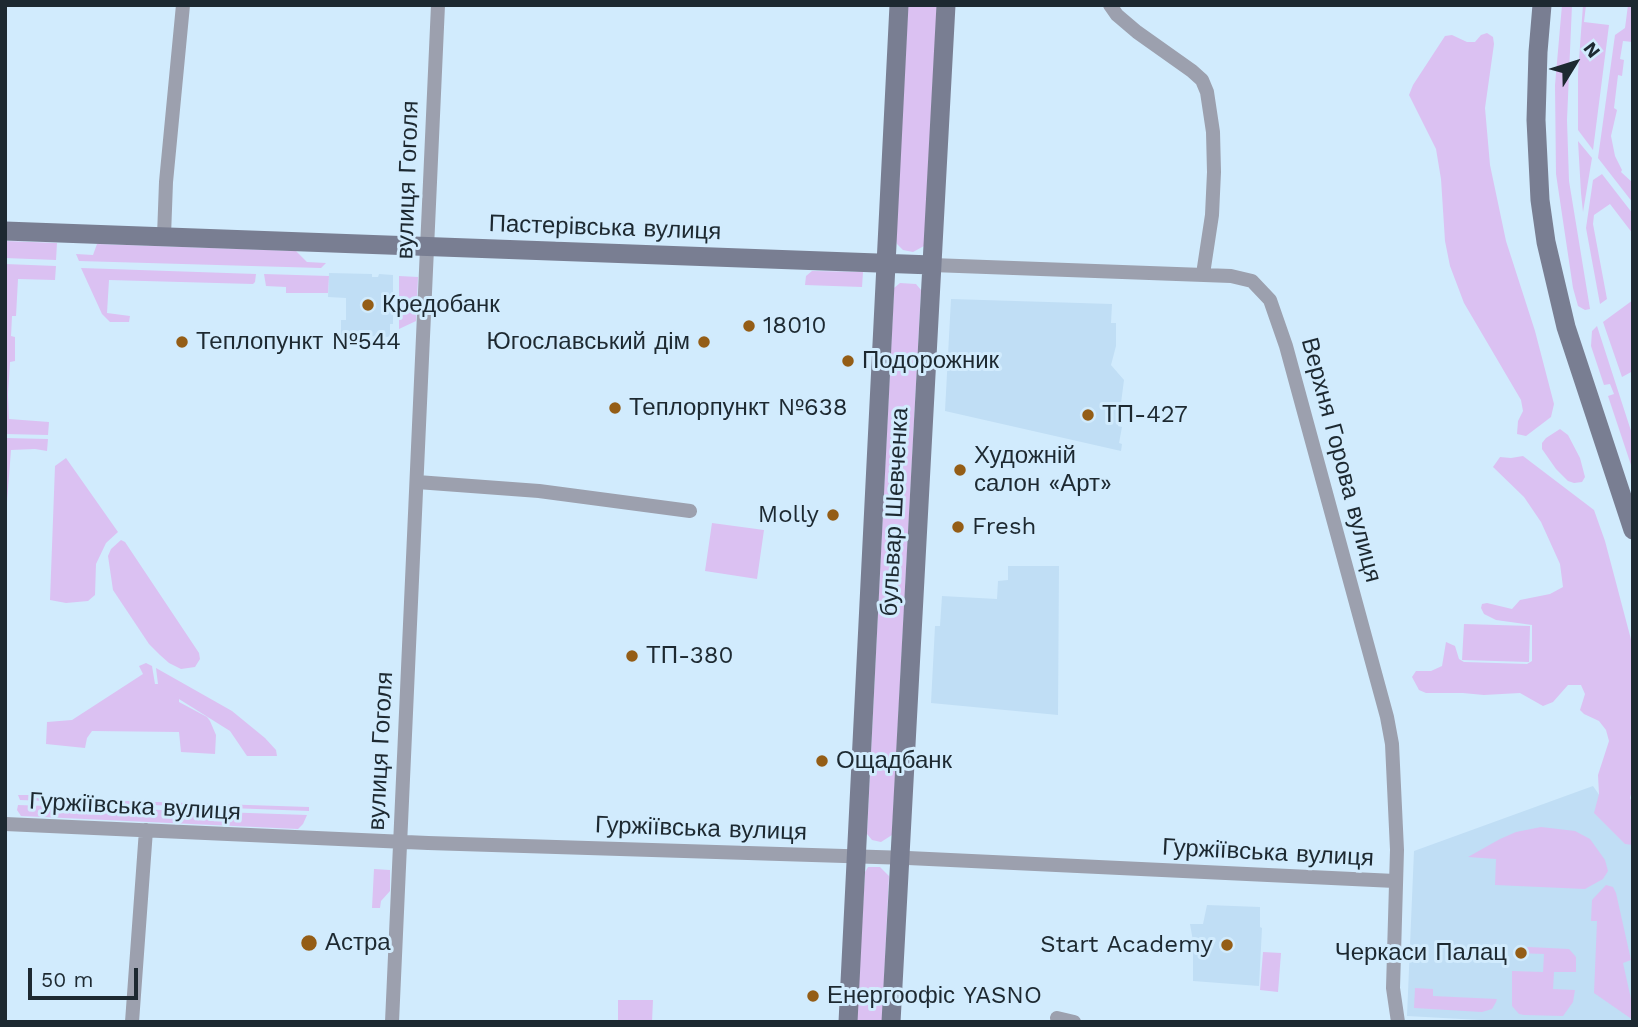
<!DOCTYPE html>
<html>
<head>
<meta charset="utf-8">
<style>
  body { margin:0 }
  #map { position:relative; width:1638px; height:1027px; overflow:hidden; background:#d1ebfd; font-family:"Work Sans",sans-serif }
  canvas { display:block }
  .frame { position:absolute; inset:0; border:7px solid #1d2931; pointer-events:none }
  .north { position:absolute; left:1540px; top:28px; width:70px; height:70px; -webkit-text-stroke:5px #d1ebfd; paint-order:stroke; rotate:52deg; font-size:19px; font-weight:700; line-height:28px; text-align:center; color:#1d2931 }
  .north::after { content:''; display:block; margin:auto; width:24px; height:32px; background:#1d2931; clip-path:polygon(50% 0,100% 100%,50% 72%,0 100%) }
  .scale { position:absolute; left:28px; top:968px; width:110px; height:32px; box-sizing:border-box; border:4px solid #1d2931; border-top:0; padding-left:9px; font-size:21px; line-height:24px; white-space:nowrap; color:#1d2931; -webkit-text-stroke:5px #d1ebfd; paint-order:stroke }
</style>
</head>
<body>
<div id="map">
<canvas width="1638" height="1027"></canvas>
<div class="frame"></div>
<div class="north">N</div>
<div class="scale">50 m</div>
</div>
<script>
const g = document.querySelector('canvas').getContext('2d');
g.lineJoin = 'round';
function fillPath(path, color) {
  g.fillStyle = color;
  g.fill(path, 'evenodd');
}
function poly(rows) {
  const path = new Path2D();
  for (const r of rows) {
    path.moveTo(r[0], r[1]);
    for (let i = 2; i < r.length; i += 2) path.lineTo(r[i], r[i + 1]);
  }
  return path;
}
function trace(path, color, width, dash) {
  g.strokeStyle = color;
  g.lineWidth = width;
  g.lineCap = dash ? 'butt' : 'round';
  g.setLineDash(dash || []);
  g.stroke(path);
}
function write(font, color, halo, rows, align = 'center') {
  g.font = font + ' "Work Sans",sans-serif';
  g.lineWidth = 6;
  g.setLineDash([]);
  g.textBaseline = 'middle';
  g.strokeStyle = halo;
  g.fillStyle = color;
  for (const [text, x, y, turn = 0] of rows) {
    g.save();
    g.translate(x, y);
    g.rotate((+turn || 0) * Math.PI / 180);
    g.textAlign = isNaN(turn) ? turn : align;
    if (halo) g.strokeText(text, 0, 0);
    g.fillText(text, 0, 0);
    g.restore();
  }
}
const built = poly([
  [329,273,372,274,372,277,378,277,379,274,393,275,393,324,390,324,390,337,341,335,341,320,346,320,346,298,328,297],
  [951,299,1112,304,1111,323,1116,323,1116,346,1111,365,1124,380,1118,426,1122,427,1119,443,1122,444,1121,451,945,411],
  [1008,566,1059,566,1058,715,931,703,935,626,940,626,942,596,997,599,998,581,1008,580],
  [1593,786,1630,839,1633,854,1633,1022,1516,1022,1407,1016,1414,851],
  [1207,905,1260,907,1260,927,1262,928,1259,986,1193,981,1193,941,1190,924,1203,924]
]);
const green = poly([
  [908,5,937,5,924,246,913,252,903,250,897,244,896,240],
  [1562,5,1572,5,1567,120,1569,181,1590,309,1585,310,1578,306,1573,288,1556,174,1555,85],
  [1583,5,1586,5,1584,22,1609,25,1593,150,1578,130,1578,73],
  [1628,5,1633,5,1633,42,1623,41,1620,59,1624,60,1622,76,1618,75,1614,108,1617,110,1611,136,1615,156,1622,170,1621,172,1633,183,1633,203,1598,158,1615,35,1625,28],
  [1487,33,1493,37,1494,44,1485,108,1490,165,1506,241,1535,331,1554,404,1551,417,1526,436,1517,434,1518,421,1523,411,1521,400,1464,303,1450,266,1445,241,1441,179,1436,149,1409,95,1413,85,1445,36,1452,35,1467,42,1475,42,1481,35],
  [1578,141,1592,158,1583,212,1581,193],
  [1602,174,1633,214,1633,234,1610,204,1594,215,1593,224,1607,299,1600,304,1586,228,1593,180],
  [5,241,57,243,56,260,5,258],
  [97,244,296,251,307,262,326,263,321,268,79,261,76,254,93,255],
  [5,264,56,266,55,280,18,279,16,316,12,316,11,336,15,337,15,361,10,362,8,394,9,419,49,422,48,435,5,434],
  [81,268,256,274,255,282,253,284,109,280,107,313,130,316,129,322,110,322,102,314],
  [812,271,863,272,862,287,805,285,806,276],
  [264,274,329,276,328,293,286,293,286,287,266,286],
  [399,276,418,277,416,321,399,329],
  [900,283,916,284,921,290,892,835,881,842,872,840,867,834,894,288],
  [1633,300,1633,371,1622,377,1603,322],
  [1597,326,1633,437,1633,471,1608,396,1614,394,1610,384,1604,385,1591,346,1592,331],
  [1560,429,1568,435,1580,458,1585,477,1582,482,1574,483,1568,481,1556,469,1542,449,1542,443,1546,438],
  [5,438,48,439,47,451,35,449,11,450,5,528],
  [1523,456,1594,510,1605,541,1633,647,1633,786,1630,798,1633,804,1633,845,1625,844,1594,813,1599,794,1598,775,1609,741,1606,730,1599,721,1584,714,1580,710,1585,694,1581,685,1568,685,1553,702,1543,706,1520,693,1484,695,1463,693,1426,693,1419,690,1412,677,1416,671,1431,671,1442,666,1446,642,1455,646,1459,659,1464,662,1527,664,1532,661,1532,625,1496,620,1484,614,1481,608,1482,604,1487,603,1512,609,1520,600,1550,594,1563,587,1560,564,1541,522,1524,497,1493,467,1500,457,1511,458],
  [66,458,118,532,106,543,96,564,95,595,88,601,66,603,50,600,55,466],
  [712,523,764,530,757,579,705,571],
  [121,540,125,542,199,653,200,659,195,667,181,669,169,663,160,655,149,644,113,590,108,556,111,549],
  [1464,624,1530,626,1529,662,1462,660],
  [146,663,152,666,155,684,158,684,156,668,232,711,265,738,276,750,277,756,247,756,230,731,179,699,179,702,207,717,210,721,216,735,215,754,181,752,179,732,92,731,87,738,85,748,46,744,47,722,72,720,143,674,139,666],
  [18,795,36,795,36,798,309,807,309,811,20,800],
  [18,805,307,815,303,824,298,829,21,816,17,810],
  [1541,827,1575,831,1590,839,1605,860,1608,871,1603,879,1585,889,1495,885,1496,859,1468,857,1500,839,1516,832],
  [868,867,880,867,889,876,882,1022,856,1022,865,872],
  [374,869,390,870,390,891,381,901,380,908,372,908],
  [1606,885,1613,887,1616,893,1631,960,1623,963,1633,1008,1633,1020,1594,993,1597,921,1591,921,1592,900],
  [1529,947,1569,949,1576,957,1576,972,1554,972,1553,989,1575,990,1573,1002,1563,1016,1524,1015,1519,1014,1512,1006,1512,971,1543,972,1544,954,1516,953,1523,948],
  [1263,952,1281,953,1278,992,1260,990],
  [1415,988,1433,989,1433,996,1497,999,1496,1002,1492,1009,1482,1012,1414,1008],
  [618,1000,653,1000,652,1022,618,1022]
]);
const minor = poly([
  [1110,5,1117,15,1137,32,1192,71,1202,80,1207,92,1213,132,1214,172,1212,215,1203,274],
  [164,236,166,182,183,5],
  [932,265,1231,276,1252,281,1270,300,1286,346,1387,717,1392,744,1397,850,1393,988,1398,1022],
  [417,482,539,491,690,511],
  [5,824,428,843,908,858,1395,881],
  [1057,1018,1074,1022],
  [132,1022,146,830],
  [392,1022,438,5]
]);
const secondary = poly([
  [1542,5,1538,52,1536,120,1540,200,1546,242,1566,327,1633,530],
  [5,231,932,265],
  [848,1022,899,5],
  [891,1022,946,5]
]);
const markers = [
  [368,305,7,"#945d16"],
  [749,326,7,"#945d16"],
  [182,342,7,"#945d16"],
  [704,342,7,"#945d16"],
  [848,361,7,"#945d16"],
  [615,408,7,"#945d16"],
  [1088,415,7,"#945d16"],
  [960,470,7,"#945d16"],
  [833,515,7,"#945d16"],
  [958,527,7,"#945d16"],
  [632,656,7,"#945d16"],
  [822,761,7,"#945d16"],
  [309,943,9,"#945d16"],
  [1227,945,7,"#945d16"],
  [1521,953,7,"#945d16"],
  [813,996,7,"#945d16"]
];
const streetNames = [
  ["вулиця Гоголя",408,180,-88],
  ["Пастерівська вулиця",605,228,2],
  ["Верхня Горова вулиця",1341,460,75],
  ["бульвар Шевченка",895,512,-87],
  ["вулиця Гоголя",381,751,-87],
  ["Гуржіївська вулиця",135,807,3],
  ["Гуржіївська вулиця",701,829,2],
  ["Гуржіївська вулиця",1268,853,3]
];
const poiNames = [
  ["Кредобанк",382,305],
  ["18010",763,326],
  ["Теплопункт №544",196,342],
  ["Югославський дім",690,342,"right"],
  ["Подорожник",862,361],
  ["Теплорпункт №638",629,408],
  ["ТП-427",1102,415],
  ["Художній",974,456],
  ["салон «Арт»",974,484],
  ["Molly",819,515,"right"],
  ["Fresh",972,527],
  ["ТП-380",646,656],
  ["Ощадбанк",836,761],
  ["Астра",325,943],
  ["Start Academy",1213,945,"right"],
  ["Черкаси Палац",1507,953,"right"],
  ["Енергоофіс YASNO",827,996]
];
fillPath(built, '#c0def5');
fillPath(green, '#dbc1f2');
trace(minor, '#9ca0ae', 14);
trace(secondary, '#797e92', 19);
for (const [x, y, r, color] of markers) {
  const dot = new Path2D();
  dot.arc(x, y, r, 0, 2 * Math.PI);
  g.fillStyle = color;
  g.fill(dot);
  trace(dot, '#d1ebfd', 2.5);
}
write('24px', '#1d2931', '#d1ebfd', streetNames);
write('24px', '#1d2931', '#d1ebfd', poiNames, 'left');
</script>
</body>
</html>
